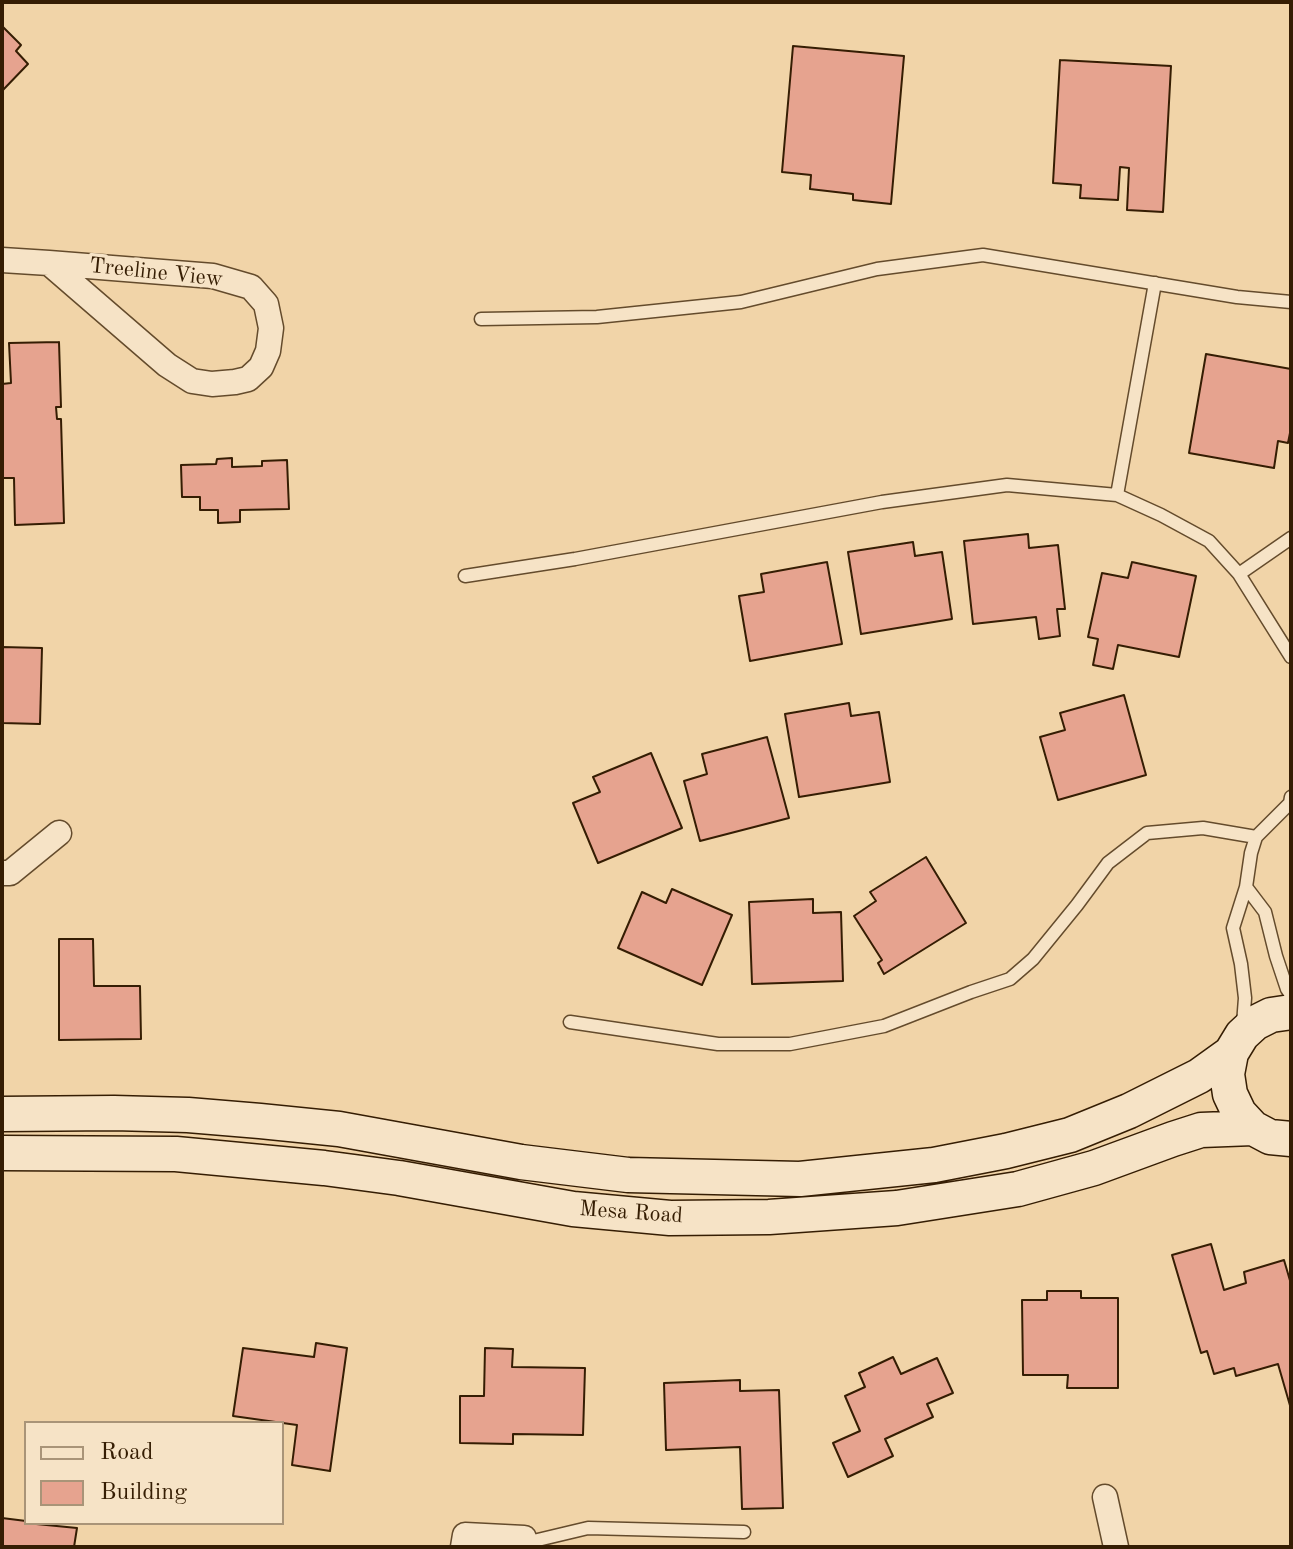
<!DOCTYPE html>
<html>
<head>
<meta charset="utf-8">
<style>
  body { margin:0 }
  #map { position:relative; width:1293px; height:1549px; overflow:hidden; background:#f1d4a8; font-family:"Old Standard TT",serif }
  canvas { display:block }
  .frame { position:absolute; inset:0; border:4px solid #351d03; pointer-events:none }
  .legend { position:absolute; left:24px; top:1421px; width:260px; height:104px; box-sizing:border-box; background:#f6e3c6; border:2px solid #a99478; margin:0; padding:10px 14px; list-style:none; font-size:24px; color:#351d03 }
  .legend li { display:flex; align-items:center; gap:16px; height:40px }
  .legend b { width:40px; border:2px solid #a99478 }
</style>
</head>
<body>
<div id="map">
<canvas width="1293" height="1549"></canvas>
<div class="frame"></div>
<ul class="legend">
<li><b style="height:10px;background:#f6e3c6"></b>Road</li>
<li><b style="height:22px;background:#e6a38f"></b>Building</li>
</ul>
</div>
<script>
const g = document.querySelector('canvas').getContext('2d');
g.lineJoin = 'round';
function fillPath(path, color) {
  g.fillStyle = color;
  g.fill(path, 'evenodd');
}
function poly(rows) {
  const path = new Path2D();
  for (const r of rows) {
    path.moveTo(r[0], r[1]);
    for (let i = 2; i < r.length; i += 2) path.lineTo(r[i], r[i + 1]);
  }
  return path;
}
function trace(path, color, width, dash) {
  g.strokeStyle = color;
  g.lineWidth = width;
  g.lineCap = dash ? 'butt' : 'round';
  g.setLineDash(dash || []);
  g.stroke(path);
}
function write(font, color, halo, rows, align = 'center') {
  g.font = font + ' "Old Standard TT",serif';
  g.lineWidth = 7;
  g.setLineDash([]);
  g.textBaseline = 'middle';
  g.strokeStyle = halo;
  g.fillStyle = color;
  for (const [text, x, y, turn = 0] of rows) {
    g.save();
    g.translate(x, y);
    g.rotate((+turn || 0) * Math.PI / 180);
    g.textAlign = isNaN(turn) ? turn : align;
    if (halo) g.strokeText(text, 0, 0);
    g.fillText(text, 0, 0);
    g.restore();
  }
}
const building = poly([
  [3,27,21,45,16,51,28,64,2,91,3,27],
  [793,46,904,56,891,204,853,200,853,194,810,189,811,175,782,172,793,46],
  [1060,60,1171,66,1163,212,1127,210,1129,168,1120,167,1118,200,1080,198,1081,185,1053,183,1060,60],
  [59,342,61,407,56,407,57,419,61,419,64,523,15,525,14,478,2,478,2,384,11,383,9,343,59,342],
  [1206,354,1291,369,1291,428,1288,443,1278,441,1274,468,1189,453,1206,354],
  [232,458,232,467,262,466,262,461,287,460,289,509,240,510,240,522,218,523,218,510,200,510,200,497,182,497,181,465,216,464,217,459,232,458],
  [1028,534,1029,548,1058,545,1065,609,1057,609,1060,636,1039,639,1036,617,973,624,964,541,1028,534],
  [913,542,915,556,942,552,952,619,861,634,848,552,913,542],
  [827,562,842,644,750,661,739,596,764,592,761,574,827,562],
  [1132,562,1196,576,1179,657,1118,645,1113,669,1093,665,1098,639,1088,637,1102,573,1128,578,1132,562],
  [2,647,42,648,40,724,2,723,2,647],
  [1124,695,1146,775,1058,800,1040,737,1065,730,1060,713,1124,695],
  [849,703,851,716,879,712,890,782,799,797,785,714,849,703],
  [767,737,789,818,700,841,684,781,707,774,702,754,767,737],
  [651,753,682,828,598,863,573,803,600,792,593,777,651,753],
  [926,857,966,923,884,974,878,963,882,960,854,916,876,901,870,892,926,857],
  [672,889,732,915,702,985,618,948,642,892,666,903,672,889],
  [813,899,813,913,841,912,843,981,752,984,749,902,813,899],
  [59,939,93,939,94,986,140,986,141,1039,59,1040,59,939],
  [1211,1244,1224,1290,1246,1283,1244,1272,1284,1260,1291,1284,1291,1409,1278,1364,1236,1376,1234,1368,1214,1374,1207,1351,1201,1353,1172,1255,1211,1244],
  [1047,1291,1081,1291,1081,1298,1118,1298,1118,1388,1067,1388,1068,1375,1023,1375,1022,1300,1047,1300,1047,1291],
  [316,1343,347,1348,330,1471,292,1465,297,1425,233,1416,243,1348,314,1357,316,1343],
  [485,1348,513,1349,512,1367,585,1368,583,1435,513,1434,513,1444,460,1443,460,1396,484,1396,485,1348],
  [893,1357,901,1374,937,1358,953,1393,927,1404,933,1417,885,1439,893,1456,848,1477,833,1443,860,1431,845,1396,865,1387,859,1373,893,1357],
  [740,1380,740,1391,779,1390,783,1508,742,1509,740,1447,666,1450,664,1383,740,1380],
  [2,1518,26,1521,26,1523,77,1528,74,1547,2,1547,2,1518]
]);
const service = poly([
  [481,319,597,317,741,302,877,269,983,255,1237,297,1291,302],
  [1117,495,1155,283],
  [1239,574,1291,538],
  [465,576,575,559,882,502,1007,485,1117,495,1161,515,1209,541,1239,574,1291,657],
  [1246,887,1265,912,1276,956,1287,989,1291,995],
  [570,1022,718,1044,790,1044,884,1026,971,992,1010,979,1033,959,1077,905,1108,863,1147,833,1203,828,1256,837],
  [1243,1024,1245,998,1241,964,1233,928,1246,887,1251,853,1256,837,1290,803,1291,797],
  [525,1543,588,1528,744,1532]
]);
const minor = poly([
  [2,260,49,263,213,276,251,287,266,304,271,328,268,351,261,367,248,379,235,382,212,384,192,381,167,365,49,263],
  [2,873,10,873,59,833],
  [1105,1497,1116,1547],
  [463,1547,465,1535,524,1538,527,1547]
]);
const secondary = poly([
  [1291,1012,1271,1015,1255,1023,1242,1035,1231,1053,1227,1074,1230,1094,1239,1113,1253,1128,1270,1137,1291,1139],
  [2,1114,114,1113,188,1115,260,1121,339,1129,521,1162,628,1175,800,1179,934,1165,1006,1151,1070,1135,1129,1111,1199,1076,1231,1053],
  [2,1153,176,1154,324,1168,399,1178,573,1209,670,1218,769,1217,897,1208,1018,1189,1094,1168,1173,1139,1201,1130,1253,1128]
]);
const streetNames = [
  ["Treeline View",156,273,6],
  ["Mesa Road",631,1213,4]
];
fillPath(building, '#e6a38f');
trace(building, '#351d03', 2);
trace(service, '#644b2c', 15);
trace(minor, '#644b2c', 27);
trace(secondary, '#351d03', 37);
trace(service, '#f6e3c6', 12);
trace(minor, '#f6e3c6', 24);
trace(secondary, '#f6e3c6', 34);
write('22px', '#351d03', '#f6e3c6', streetNames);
</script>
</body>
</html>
